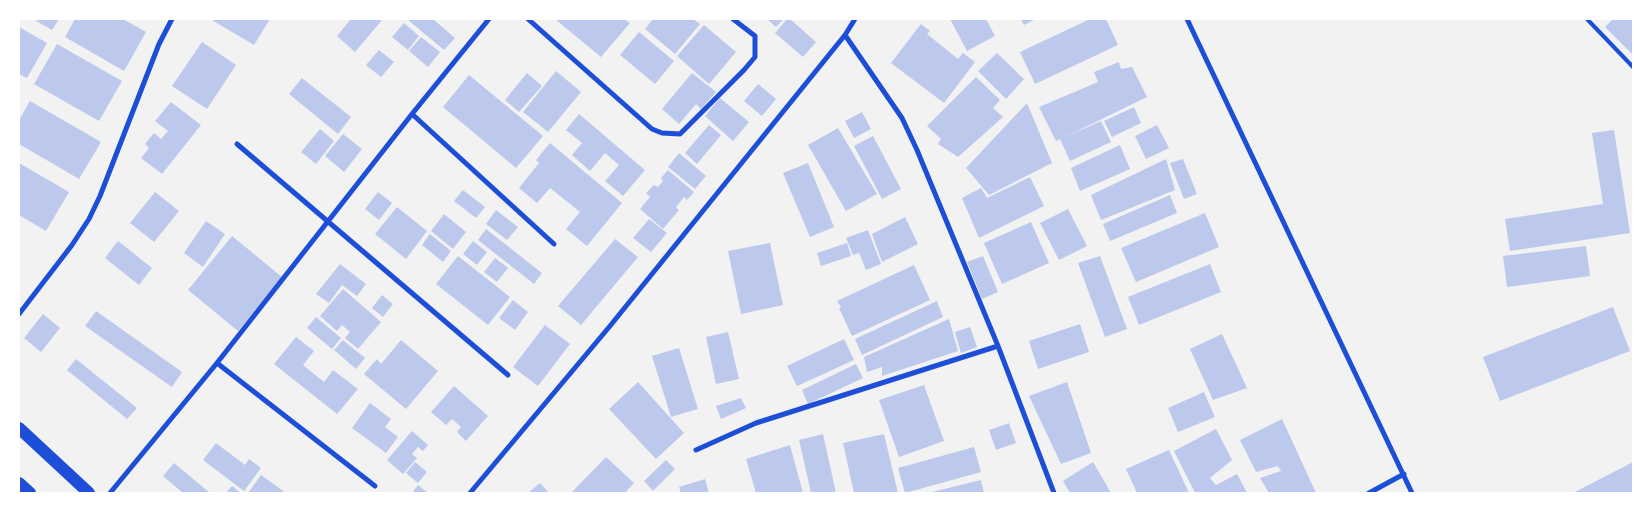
<!DOCTYPE html>
<html>
<head>
<meta charset="utf-8">
<style>
  body { margin:0 }
  #map { position:relative; width:1652px; height:512px; overflow:hidden; background:#f2f2f2; font-family:"Alegreya Sans",sans-serif }
  canvas { display:block }
  .frame { position:absolute; inset:0; border:20px solid #fff; pointer-events:none }
</style>
</head>
<body>
<div id="map">
<canvas width="1652" height="512"></canvas>
<div class="frame"></div>
</div>
<script>
const g = document.querySelector('canvas').getContext('2d');
g.lineJoin = 'round';
function fillPath(path, color) {
  g.fillStyle = color;
  g.fill(path, 'evenodd');
}
function poly(rows) {
  const path = new Path2D();
  for (const r of rows) {
    path.moveTo(r[0], r[1]);
    for (let i = 2; i < r.length; i += 2) path.lineTo(r[i], r[i + 1]);
  }
  return path;
}
function trace(path, color, width, dash) {
  g.strokeStyle = color;
  g.lineWidth = width;
  g.lineCap = dash ? 'butt' : 'round';
  g.setLineDash(dash || []);
  g.stroke(path);
}
const building = poly([
  [33,19,59,19,52,30],
  [75,19,123,19,146,32,124,71,65,37],
  [210,19,270,19,254,45],
  [351,19,383,19,355,52,337,36],
  [407,19,433,19,455,38,444,50],
  [555,19,624,19,630,23,601,57],
  [653,19,693,19,700,24,675,54,645,29],
  [767,19,784,19,776,27],
  [787,19,790,19,816,42,803,57,775,33],
  [950,19,986,19,995,36,967,51],
  [1021,19,1036,19,1024,25],
  [1090,19,1106,19,1118,45,1035,84,1020,52],
  [1613,19,1633,19,1633,55,1605,27],
  [404,23,419,36,408,50,392,37],
  [921,24,930,31,927,34,958,59,963,53,975,62,944,103,891,63],
  [704,25,736,52,709,84,677,56],
  [19,27,47,43,27,78,19,74],
  [639,32,674,61,655,84,620,55],
  [421,37,440,52,428,67,409,51],
  [202,42,236,65,207,109,172,86],
  [57,44,122,81,99,121,34,84],
  [379,50,394,62,381,77,366,65],
  [997,53,1024,79,1006,99,978,71],
  [1119,62,1121,69,1132,67,1147,97,1065,137,1101,121,1111,142,1070,161,1060,139,1056,141,1039,107,1098,82,1094,72],
  [556,71,581,92,548,132,523,112],
  [527,73,542,86,519,112,505,100],
  [692,73,716,92,701,109,696,104,679,124,662,109],
  [469,75,543,136,516,168,443,107],
  [976,77,1000,100,993,108,1003,117,958,157,938,144,941,139,927,126],
  [302,78,351,117,338,134,289,94],
  [758,84,776,99,762,116,744,101],
  [720,98,749,122,733,141,705,116],
  [30,101,101,142,79,179,19,144,19,120],
  [171,102,201,125,162,174,141,158,149,148,145,144,154,133,161,139,168,131,155,121],
  [1027,103,1052,163,989,195,966,168],
  [1134,107,1141,123,1112,137,1104,121],
  [862,112,871,129,854,138,845,121],
  [579,114,645,170,623,196,605,181,619,165,605,153,590,171,572,155,582,143,566,130],
  [709,125,721,135,697,164,685,153],
  [1157,125,1169,148,1146,159,1135,136],
  [838,128,877,194,846,211,808,145],
  [320,129,334,141,316,164,301,152],
  [1614,130,1630,233,1510,251,1505,219,1603,204,1592,133],
  [343,134,362,149,344,172,325,156],
  [873,136,901,189,882,199,854,146],
  [550,143,622,203,587,246,566,229,580,212,550,188,537,203,519,188,539,163,536,160],
  [1120,145,1130,169,1080,191,1071,168],
  [679,153,706,176,695,189,668,167],
  [1166,159,1175,190,1101,220,1091,195],
  [1183,159,1197,194,1184,199,1170,163],
  [19,163,69,192,46,231,19,215],
  [808,163,834,227,810,237,783,173],
  [668,170,694,192,687,200,684,197,676,207,679,210,663,229,640,209,650,197,646,193,654,185,658,187,663,181,661,178],
  [1030,177,1044,206,979,238,962,198,981,188,987,198],
  [463,190,485,207,476,218,454,201],
  [155,192,179,211,154,242,130,223],
  [378,192,392,203,379,220,365,209],
  [1170,195,1177,213,1110,241,1103,224],
  [397,207,427,231,406,259,375,234],
  [1068,209,1087,246,1059,260,1040,223],
  [496,210,518,227,507,240,486,224],
  [1205,213,1219,247,1136,282,1121,248],
  [444,214,466,232,453,249,431,231],
  [905,217,918,244,882,262,872,234],
  [649,219,667,233,651,252,633,238],
  [206,221,225,234,203,267,184,253],
  [1031,222,1049,263,1002,284,984,243],
  [486,229,542,273,534,284,478,240],
  [868,230,881,264,866,270,859,253,853,255,846,238],
  [430,234,451,251,443,262,422,245],
  [232,236,282,277,238,331,188,290],
  [615,239,638,257,581,325,558,306],
  [118,241,152,268,139,285,105,258],
  [473,241,487,252,477,265,463,254],
  [770,243,783,305,741,314,728,251],
  [847,243,851,256,821,266,817,253],
  [1586,246,1590,276,1507,287,1503,256],
  [458,256,510,297,488,325,436,284],
  [983,256,998,292,982,299,967,262],
  [1100,256,1127,329,1105,337,1078,263],
  [495,258,508,268,497,282,484,272],
  [340,264,366,284,357,296,342,285,329,303,316,294],
  [1210,264,1221,292,1139,325,1128,297],
  [914,265,930,300,852,336,839,308,841,307,837,301],
  [343,289,381,322,358,349,345,338,350,332,342,325,337,331,320,316],
  [382,295,393,304,383,317,372,308],
  [513,300,528,312,515,330,499,318],
  [937,301,943,317,862,355,855,339],
  [1613,307,1630,351,1500,401,1483,357],
  [96,311,182,372,172,387,85,326],
  [43,314,60,328,41,352,24,338],
  [316,317,341,338,332,349,307,328],
  [949,319,958,351,882,376,882,367,867,372,864,357],
  [1080,324,1089,352,1038,369,1029,341],
  [545,325,570,344,538,386,513,367],
  [970,327,977,347,961,353,955,332],
  [728,332,739,379,716,384,706,337],
  [1222,334,1247,388,1213,400,1190,349],
  [296,337,314,351,303,365,324,382,333,370,358,389,337,414,274,364],
  [844,339,854,360,797,386,787,366],
  [343,340,365,358,356,369,334,350],
  [401,340,438,371,406,409,364,374,377,359,381,364],
  [679,348,698,409,671,417,652,356],
  [76,359,137,408,127,419,67,370],
  [856,364,863,378,808,404,802,390],
  [638,382,684,433,656,459,609,409],
  [1067,382,1091,453,1061,464,1029,396],
  [924,385,944,441,899,457,879,400],
  [454,386,488,416,466,441,457,432,461,427,452,419,446,425,431,412],
  [1204,392,1215,417,1178,432,1168,408],
  [741,398,746,408,721,419,716,406],
  [370,403,391,419,385,427,398,437,386,453,352,428],
  [1282,419,1316,493,1269,493,1260,478,1281,471,1278,466,1256,472,1240,440],
  [1009,423,1016,443,996,450,989,430],
  [1216,429,1232,460,1210,478,1216,485,1237,474,1247,493,1195,493,1174,451],
  [412,431,428,445,423,451,418,447,412,454,417,458,403,474,387,460],
  [823,434,836,493,811,493,799,440],
  [884,434,898,493,854,493,843,443],
  [216,443,245,465,249,459,261,468,244,491,203,460],
  [790,445,803,493,756,493,746,459],
  [974,447,981,472,905,493,898,468],
  [1169,450,1189,493,1137,493,1126,469],
  [606,457,634,483,625,493,571,493],
  [666,460,675,469,653,491,644,481],
  [415,462,427,472,418,483,406,473],
  [1093,462,1111,493,1070,493,1063,481],
  [1633,462,1633,493,1573,493],
  [174,463,210,493,183,493,163,476],
  [261,475,286,493,248,493],
  [705,479,709,493,681,493,679,487],
  [981,480,984,493,928,493],
  [540,483,549,493,528,493],
  [418,485,428,493,412,493],
  [232,486,241,493,226,493]
]);
const service = poly([
  [1587,19,1633,67]
]);
const minor = poly([
  [528,19,652,129,662,133,680,134,744,70,755,57,755,36,733,19],
  [1187,19,1412,493],
  [845,35,902,118,917,150,998,346,1054,493],
  [412,114,554,244],
  [237,144,508,375],
  [19,314,72,245,89,219,100,196,159,44,172,19],
  [217,363,375,486],
  [696,450,756,423,998,346],
  [110,493,217,363,412,114,489,19],
  [470,493,610,326,845,35,855,19],
  [1369,493,1404,474]
]);
const primary = poly([
  [19,428,89,493],
  [19,483,30,493]
]);
fillPath(building, '#bdc9ec');
trace(service, '#1d4ed8', 4);
trace(minor, '#1d4ed8', 5);
trace(primary, '#1d4ed8', 12);
</script>
</body>
</html>
